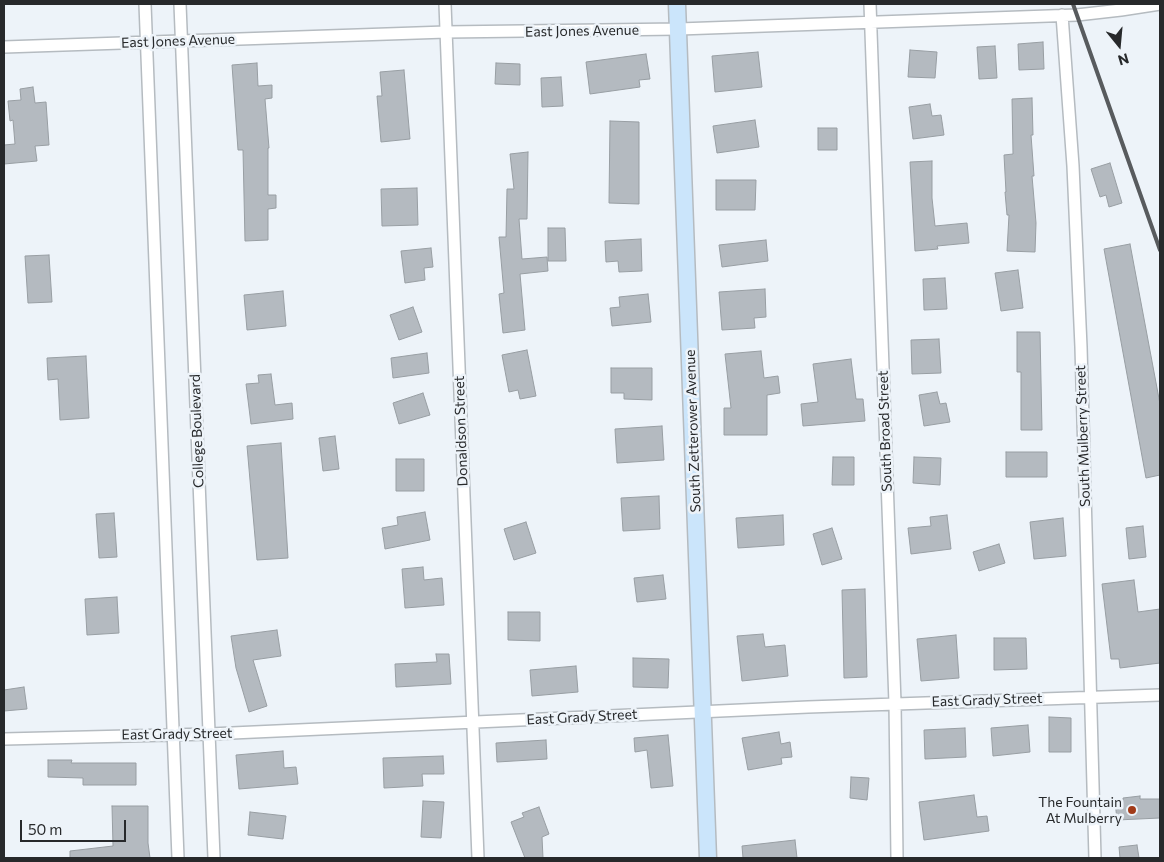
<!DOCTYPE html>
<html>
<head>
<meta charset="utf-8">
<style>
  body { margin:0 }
  #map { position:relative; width:1164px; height:862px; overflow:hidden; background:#edf3f9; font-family:Commissioner,sans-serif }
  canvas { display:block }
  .frame { position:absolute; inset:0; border:5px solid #27292b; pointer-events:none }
  .north { position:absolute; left:1094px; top:20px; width:50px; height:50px; -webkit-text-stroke:4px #edf3f9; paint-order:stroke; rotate:163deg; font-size:14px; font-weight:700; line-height:20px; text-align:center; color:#27292b }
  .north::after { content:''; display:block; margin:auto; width:18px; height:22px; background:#27292b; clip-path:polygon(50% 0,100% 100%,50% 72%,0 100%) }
  .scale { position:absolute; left:20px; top:820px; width:106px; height:22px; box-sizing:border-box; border:2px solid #27292b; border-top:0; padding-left:6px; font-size:15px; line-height:18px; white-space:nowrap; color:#27292b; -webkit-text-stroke:4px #edf3f9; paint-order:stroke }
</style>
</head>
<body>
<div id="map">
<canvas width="1164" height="862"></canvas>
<div class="frame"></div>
<div class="north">N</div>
<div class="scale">50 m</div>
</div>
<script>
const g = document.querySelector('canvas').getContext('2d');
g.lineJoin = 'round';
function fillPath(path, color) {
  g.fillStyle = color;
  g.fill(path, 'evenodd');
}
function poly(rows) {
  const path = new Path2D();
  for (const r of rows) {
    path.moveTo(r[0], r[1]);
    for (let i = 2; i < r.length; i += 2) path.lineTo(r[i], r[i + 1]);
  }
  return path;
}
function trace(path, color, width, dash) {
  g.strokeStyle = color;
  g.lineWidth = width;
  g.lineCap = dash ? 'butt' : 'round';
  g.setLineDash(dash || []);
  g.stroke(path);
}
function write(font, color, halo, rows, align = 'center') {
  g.font = font + ' Commissioner,sans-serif';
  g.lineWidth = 5;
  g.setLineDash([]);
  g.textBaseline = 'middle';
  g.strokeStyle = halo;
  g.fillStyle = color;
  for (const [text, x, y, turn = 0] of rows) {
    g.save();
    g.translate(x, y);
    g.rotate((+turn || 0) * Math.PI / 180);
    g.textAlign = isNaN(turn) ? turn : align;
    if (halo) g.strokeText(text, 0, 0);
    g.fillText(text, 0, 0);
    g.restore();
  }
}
const building = poly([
  [1043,42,1044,69,1019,70,1018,44,1043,42],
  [995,46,997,78,979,79,977,47,995,46],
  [910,50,937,52,935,78,908,77,910,50],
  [758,52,762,87,715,92,712,56,758,52],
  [646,54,650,79,639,80,640,87,590,94,586,62,646,54],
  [257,63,258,86,272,85,272,98,265,99,269,148,268,148,268,195,276,195,276,208,268,209,268,240,245,241,243,150,238,150,232,65,257,63],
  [496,63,520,64,520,85,495,84,496,63],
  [404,70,410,139,381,142,377,96,382,96,380,72,404,70],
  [561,77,563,106,542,107,541,78,561,77],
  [33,87,35,103,46,102,49,145,35,146,37,161,4,164,4,145,15,144,13,120,10,121,8,101,21,100,20,89,33,87],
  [1032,98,1033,135,1031,135,1034,176,1032,176,1036,223,1035,252,1007,251,1009,215,1007,215,1005,192,1006,192,1004,155,1013,154,1012,99,1032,98],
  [930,104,932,116,941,115,944,135,913,139,909,107,930,104],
  [755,120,759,147,717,153,713,126,755,120],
  [610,121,639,122,639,204,609,203,610,121],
  [818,128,837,128,837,150,818,150,818,128],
  [528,152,527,219,519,219,522,259,547,257,548,271,520,274,525,330,503,333,499,294,504,293,499,237,506,237,507,189,514,189,510,154,528,152],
  [932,161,932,198,935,226,967,223,969,243,937,246,938,249,915,251,910,162,932,161],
  [1110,163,1122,203,1109,207,1106,195,1100,197,1091,169,1110,163],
  [716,180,756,180,755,210,716,210,716,180],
  [417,188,418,225,382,226,381,189,417,188],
  [548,228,565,228,566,261,548,261,548,228],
  [641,239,642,271,619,272,618,261,606,262,605,241,641,239],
  [766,240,768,261,722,267,719,245,766,240],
  [1130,244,1160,404,1160,475,1146,478,1104,249,1130,244],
  [431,248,433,267,424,268,425,280,405,283,401,251,431,248],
  [49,255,52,302,28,303,25,256,49,255],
  [1018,270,1023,308,1001,311,995,273,1018,270],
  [945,278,947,309,924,310,923,279,945,278],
  [765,289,766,317,754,318,755,328,722,330,719,292,765,289],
  [283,291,286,326,247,330,244,295,283,291],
  [648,294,651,322,612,326,610,308,620,307,619,297,648,294],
  [413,307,422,332,399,340,390,315,413,307],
  [1017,332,1040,332,1042,430,1021,430,1021,372,1017,372,1017,332],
  [939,339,941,373,912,374,911,340,939,339],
  [527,350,536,396,520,399,518,390,509,392,502,355,527,350],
  [761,351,764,378,778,376,780,393,767,395,767,435,724,435,724,408,731,408,725,354,761,351],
  [427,353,429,373,393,378,391,358,427,353],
  [86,356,89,418,60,420,58,379,48,380,47,358,86,356],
  [851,359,856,399,863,399,865,421,803,426,801,404,818,402,813,364,851,359],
  [611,368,652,368,652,400,624,399,624,393,611,393,611,368],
  [271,374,275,405,292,403,293,419,251,424,246,384,259,383,258,375,271,374],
  [937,392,940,404,946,403,950,422,924,426,919,395,937,392],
  [423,393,430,415,399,424,393,403,423,393],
  [662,426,664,460,617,463,615,429,662,426],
  [335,436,339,469,323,471,319,438,335,436],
  [281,443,288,558,257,560,247,446,281,443],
  [1006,452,1047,452,1047,477,1006,477,1006,452],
  [833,457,854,457,854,485,832,485,833,457],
  [914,457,941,458,940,485,913,483,914,457],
  [396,459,424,459,424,491,396,491,396,459],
  [659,496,660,529,623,531,621,498,659,496],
  [425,512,430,540,385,549,382,528,398,525,397,517,425,512],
  [114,513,117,557,99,558,96,514,114,513],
  [783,515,784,545,738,548,736,518,783,515],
  [947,515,951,549,911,554,908,528,931,526,930,517,947,515],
  [1063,518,1066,556,1034,559,1030,522,1063,518],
  [526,522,536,553,514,560,504,529,526,522],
  [1143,526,1146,557,1129,559,1126,528,1143,526],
  [832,528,842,559,822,565,813,534,832,528],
  [999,544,1005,563,979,571,973,552,999,544],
  [423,567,424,580,442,578,444,605,405,608,402,569,423,567],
  [663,575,666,599,637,602,634,578,663,575],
  [1134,580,1138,612,1160,609,1160,663,1120,668,1119,659,1111,659,1102,584,1134,580],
  [865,589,867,677,844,678,842,590,865,589],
  [117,597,119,633,87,635,85,599,117,597],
  [508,612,540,612,540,641,508,640,508,612],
  [277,630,281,656,253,660,267,706,249,712,236,668,231,636,277,630],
  [763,634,765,647,785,645,788,676,742,681,737,636,763,634],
  [956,635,959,678,921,681,917,639,956,635],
  [994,638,1026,638,1027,669,994,670,994,638],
  [436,654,449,654,451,684,396,687,395,664,437,662,436,654],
  [633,658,669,659,668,688,633,687,633,658],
  [576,666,578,692,532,696,530,670,576,666],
  [24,687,27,709,4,711,4,690,24,687],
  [1049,717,1071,718,1071,752,1049,752,1049,717],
  [1028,725,1030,752,993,756,991,728,1028,725],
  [965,728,966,757,925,759,924,730,965,728],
  [779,732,781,744,790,742,792,757,781,758,782,764,748,770,742,738,779,732],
  [668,735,673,786,651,788,647,750,635,752,634,738,668,735],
  [546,740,547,759,497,762,496,743,546,740],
  [283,751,284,768,296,767,298,784,239,789,236,755,283,751],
  [443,756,444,774,422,774,423,786,384,788,383,758,443,756],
  [48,760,72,760,71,763,136,763,136,785,83,785,83,778,48,777,48,760],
  [851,777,869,778,867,800,850,798,851,777],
  [974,795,977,817,987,816,989,831,924,840,919,802,974,795],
  [1140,796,1140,799,1160,799,1160,818,1117,820,1115,801,1123,800,1123,798,1140,796],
  [423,801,444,802,441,838,421,837,423,801],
  [112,806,148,806,148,843,150,858,70,858,70,851,113,846,112,806],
  [539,807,549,834,542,837,543,858,525,858,511,822,524,817,522,813,539,807],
  [250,812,286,816,283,839,248,835,250,812],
  [795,840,797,858,743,858,742,846,795,840],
  [1137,845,1139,858,1120,858,1119,847,1137,845]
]);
const street = poly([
  [145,4,178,858],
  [180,4,214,858],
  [445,4,478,858],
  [870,4,895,703,897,858],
  [1062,15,1073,166,1081,347,1095,858],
  [4,47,446,32,679,29,1077,15,1121,10,1160,4],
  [4,739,210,734,808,707,1160,695]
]);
const secondary = poly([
  [677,4,708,858]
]);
const rail = poly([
  [1073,4,1160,250]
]);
const markers = [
  [1132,810,5,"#a13a18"]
];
const streetNames = [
  ["East Jones Avenue",582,31,-1],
  ["East Jones Avenue",178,41,-2],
  ["College Boulevard",197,431,-92],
  ["Donaldson Street",461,431,-92],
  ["South Zetterower Avenue",693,431,-92],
  ["South Broad Street",885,431,-92],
  ["South Mulberry Street",1083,436,-92],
  ["East Grady Street",987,700,-2],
  ["East Grady Street",582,717,-3],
  ["East Grady Street",177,734,-1]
];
const poiNames = [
  ["The Fountain",1122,802],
  ["At Mulberry",1122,818]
];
fillPath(building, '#b4bac0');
trace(building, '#989ea3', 1);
trace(street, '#b5bbc0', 14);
trace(secondary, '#b5bbc0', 19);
trace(street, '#fff', 11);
trace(secondary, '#cbe5fb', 16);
trace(rail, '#585b5e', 4);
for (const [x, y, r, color] of markers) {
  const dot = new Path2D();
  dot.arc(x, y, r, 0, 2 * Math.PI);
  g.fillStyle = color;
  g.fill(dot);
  trace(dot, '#edf3f9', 2);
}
write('14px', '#27292b', '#edf3f9', streetNames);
write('14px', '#27292b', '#edf3f9', poiNames, 'right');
</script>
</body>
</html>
